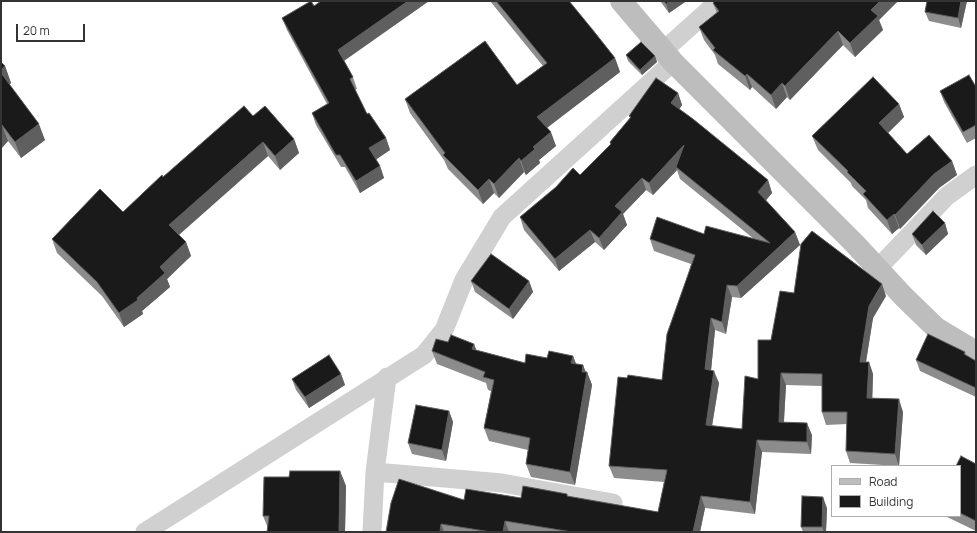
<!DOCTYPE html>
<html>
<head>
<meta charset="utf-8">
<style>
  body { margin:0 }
  #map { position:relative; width:977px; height:533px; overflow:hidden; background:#fff; font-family:Manrope,sans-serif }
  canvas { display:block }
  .frame { position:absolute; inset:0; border:2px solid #333; pointer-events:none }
  .legend { position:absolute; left:831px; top:465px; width:130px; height:52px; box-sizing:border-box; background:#fff; border:1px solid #adadad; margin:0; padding:5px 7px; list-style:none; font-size:12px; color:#333 }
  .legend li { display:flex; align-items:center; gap:8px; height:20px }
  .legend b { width:20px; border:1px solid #adadad }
  .scale { position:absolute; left:16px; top:24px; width:69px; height:18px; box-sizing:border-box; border:2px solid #333; border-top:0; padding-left:5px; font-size:12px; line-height:14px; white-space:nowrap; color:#333; -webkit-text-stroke:3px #fff; paint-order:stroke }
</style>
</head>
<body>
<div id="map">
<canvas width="977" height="533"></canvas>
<div class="frame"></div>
<ul class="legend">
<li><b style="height:5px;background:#bdbdbd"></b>Road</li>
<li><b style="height:11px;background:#1a1a1a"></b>Building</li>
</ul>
<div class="scale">20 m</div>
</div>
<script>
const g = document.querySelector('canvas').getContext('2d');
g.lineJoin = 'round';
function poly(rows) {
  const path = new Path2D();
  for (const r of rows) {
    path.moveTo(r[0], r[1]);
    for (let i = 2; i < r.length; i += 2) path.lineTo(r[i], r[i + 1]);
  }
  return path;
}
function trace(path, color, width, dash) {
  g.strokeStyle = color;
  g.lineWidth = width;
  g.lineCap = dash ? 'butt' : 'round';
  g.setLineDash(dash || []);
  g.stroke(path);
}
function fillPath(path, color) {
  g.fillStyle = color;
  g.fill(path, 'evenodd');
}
const street = poly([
  [664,50,719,1],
  [878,268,947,196,976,175],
  [375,472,502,483,613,503],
  [145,532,424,355,444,330,464,280,502,217,673,62],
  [372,532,375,472,387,377]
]);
const secondary = poly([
  [621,1,673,62,855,244,904,297,936,328,976,352]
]);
const wall = poly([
  [429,1,344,61,353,77,357,89,355,90,367,114,386,138,390,150,376,159,380,166,384,178,360,193,345,167,341,167,316,125,312,113,327,104,287,30,282,18,314,6],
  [490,1,569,1,615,58,620,72,547,127,556,146,539,160,540,163,526,175,524,172,499,198,494,193,483,204,448,169,444,160,410,113,405,99,517,85,543,66],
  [660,1,685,1,685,2,669,13],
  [715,1,898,1,879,20,883,30,855,57,843,45,790,100,787,97,776,109,752,87,750,90,718,64,715,55,704,40,699,27,717,13,713,3],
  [927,1,967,1,961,28,929,21,925,12],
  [626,55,655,56,657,62,642,75,628,61],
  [1,62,5,66,11,83,9,84,45,140,21,158,8,141,1,149],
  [976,87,976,138,967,143,944,102,940,91],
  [678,93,682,105,679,109,768,180,772,193,766,200,795,232,800,245,741,298,732,297,726,334,715,330,711,370,719,383,712,426,742,429,758,379,771,340,794,293,886,296,873,318,866,362,869,362,873,374,872,398,903,412,899,466,850,463,846,451,847,424,826,425,822,412,822,386,786,385,784,422,812,435,811,454,762,452,755,514,705,508,700,532,386,532,464,500,521,498,567,494,568,497,658,512,664,482,614,478,609,466,627,378,662,380,691,264,654,251,650,239,704,234,754,239,680,179,677,170,653,195,646,190,623,214,627,225,604,250,595,242,559,271,524,230,520,217,580,175,611,144,610,142,630,118,629,116],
  [899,104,904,117,888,133,907,154,952,161,957,175,939,188,900,229,899,228,892,234,868,208,866,200,852,186,851,183,818,150,812,136],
  [253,116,294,139,299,153,280,170,268,156,179,235,186,242,191,256,167,279,170,287,142,311,143,314,124,327,102,296,57,253,52,239,123,212,163,177],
  [945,223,948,234,926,255,916,245,912,234],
  [471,281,529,281,533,292,513,319,475,292],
  [448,342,474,344,476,350,525,363,547,358,573,356,576,364,583,365,586,372,587,372,592,385,575,485,531,477,526,464,528,450,489,441,484,428,491,391,488,390,486,383,437,364,432,351],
  [965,352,966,355,976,361,976,397,920,371,916,360],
  [341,374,345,385,309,408,296,390,292,379],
  [449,411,453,422,446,461,412,454,408,443],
  [976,464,976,531,945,516,960,516,960,466],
  [340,471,346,486,345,532,267,532,268,528,263,516,289,477],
  [827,508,826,532,803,532,801,527]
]);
const shadedWall = poly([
  [408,1,429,1,342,62,338,50],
  [670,1,685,1,685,2,669,13,666,4],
  [880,1,898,1,879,20,883,30,855,57,850,43,871,10],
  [961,1,967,1,961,28,958,18],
  [838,31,843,45,790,100,785,86],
  [655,56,657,62,642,75,640,70],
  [615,58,620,72,543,131,537,117],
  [5,66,11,83,6,88,1,76,1,70],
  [747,74,752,87,750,90,745,76],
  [782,83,787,97,776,109,771,95],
  [678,93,682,105,675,116,671,103],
  [899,104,904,117,884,137,879,123],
  [39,124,45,140,21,158,15,142],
  [2,125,8,141,1,149,1,126],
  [551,132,556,146,539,160,540,163,526,175,521,161,533,147],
  [386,138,390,150,374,161,369,148],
  [294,139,299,153,280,170,275,156],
  [263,142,268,156,174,239,169,225],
  [684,145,676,167,677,170,653,195,649,183],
  [519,158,524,172,499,198,494,184],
  [952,161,957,175,939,188,900,229,895,215,934,174],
  [380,166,384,178,360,193,356,181],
  [642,178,646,190,623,214,627,225,604,250,599,238,615,206],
  [489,179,494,193,483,204,478,190],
  [768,180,772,193,763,204,758,192],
  [894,214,899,228,892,234,887,220],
  [945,223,948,234,926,255,922,245],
  [590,230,595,242,559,271,555,259],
  [795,232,800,245,741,298,737,286],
  [186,242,191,256,167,279,170,287,142,311,143,314,124,327,119,313,137,298,160,267],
  [529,281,533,292,513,319,509,309],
  [882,284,886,296,873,318,864,374,860,362,869,306],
  [727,285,732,297,726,334,722,322],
  [711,318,715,330,710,381,705,369],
  [474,344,479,357,472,349],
  [573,356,578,369,571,363],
  [869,362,873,374,872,410,867,398],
  [583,365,586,374,587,372,592,385,575,485,570,472],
  [714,371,719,383,710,438,706,425],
  [781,373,786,385,783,435,779,422],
  [341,374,345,385,309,408,305,397],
  [899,399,903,412,899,466,895,454],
  [449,411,453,422,446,461,442,450],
  [807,423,812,435,811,454,807,442],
  [757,440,762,452,755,514,750,502],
  [340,471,346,486,345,532,339,532],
  [701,496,705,508,700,532,693,532],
  [823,497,827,508,826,532,824,532,822,527],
  [505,521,509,532,503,532],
  [441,524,444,532,440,532]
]);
const building = poly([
  [311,1,314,6,321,1,408,1,338,50,353,77,350,79,367,114,369,113,386,138,369,148,380,166,356,181,340,155,336,155,312,113,329,103,282,18,311,1],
  [496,1,569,1,592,29,615,58,537,117,551,132,533,147,535,149,521,161,519,158,494,184,489,179,478,190,443,155,445,153,405,99,485,41,517,85,547,63,496,1],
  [664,1,670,1,666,4,664,1],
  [715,1,880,1,871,10,878,16,850,43,838,31,785,86,782,83,771,95,747,74,745,76,713,50,715,48,699,27,719,11,713,3,715,1],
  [927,1,961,1,958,18,925,12,927,1],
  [641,42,655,56,640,70,626,55,641,42],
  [1,62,5,66,1,70,1,62],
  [1,73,39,124,15,142,2,125,1,126,1,73],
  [969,75,976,87,976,125,963,132,940,91,969,75],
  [873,77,899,104,879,123,907,154,929,135,952,161,934,174,895,215,894,214,887,220,863,194,866,191,847,172,848,171,812,136,873,77],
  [656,78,678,93,671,103,693,119,768,180,758,192,795,232,737,286,727,285,722,322,711,318,705,369,714,371,706,425,742,429,745,376,758,379,758,340,771,340,780,291,794,293,801,244,812,231,882,284,869,306,860,362,869,362,867,398,899,399,895,454,846,451,847,412,822,412,822,374,781,373,779,422,807,423,807,442,757,440,750,502,701,496,693,532,572,532,505,521,503,532,491,532,441,524,440,532,386,532,391,503,399,479,464,500,466,489,521,498,523,486,567,494,567,496,658,512,667,470,609,466,618,377,627,378,628,375,662,380,667,334,695,255,650,239,657,217,704,234,706,226,770,243,676,167,684,145,649,183,642,178,615,206,622,212,599,238,590,230,555,259,520,217,556,187,573,168,580,175,611,144,610,142,631,117,629,116,656,78],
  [244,106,253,116,265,106,294,139,275,156,263,142,169,225,186,242,160,267,165,273,137,298,138,300,119,313,97,282,52,239,100,189,123,212,162,175,163,177,244,106],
  [933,211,945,223,922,245,912,234,933,211],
  [491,254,529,281,509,309,471,281,491,254],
  [928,334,965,352,964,354,976,361,976,388,916,360,928,334],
  [451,335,474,344,472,349,525,363,526,354,547,358,549,351,573,356,571,363,583,365,582,372,587,372,570,472,526,464,530,438,484,428,494,380,483,377,485,372,432,351,436,339,448,342,451,335],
  [329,355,341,374,305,397,292,379,329,355],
  [416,405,449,411,442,450,408,443,416,405],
  [961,456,976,464,976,521,960,513,960,466,956,466,961,456],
  [290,471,340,471,339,532,267,532,269,516,263,516,264,477,289,477,290,471],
  [802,496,823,497,822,527,801,527,802,496]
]);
trace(street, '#d0d0d0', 19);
trace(secondary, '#bdbdbd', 22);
fillPath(wall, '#8c8c8c');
fillPath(shadedWall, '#5f5f5f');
fillPath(building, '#1a1a1a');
trace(building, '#5f5f5f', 1);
</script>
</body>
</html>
